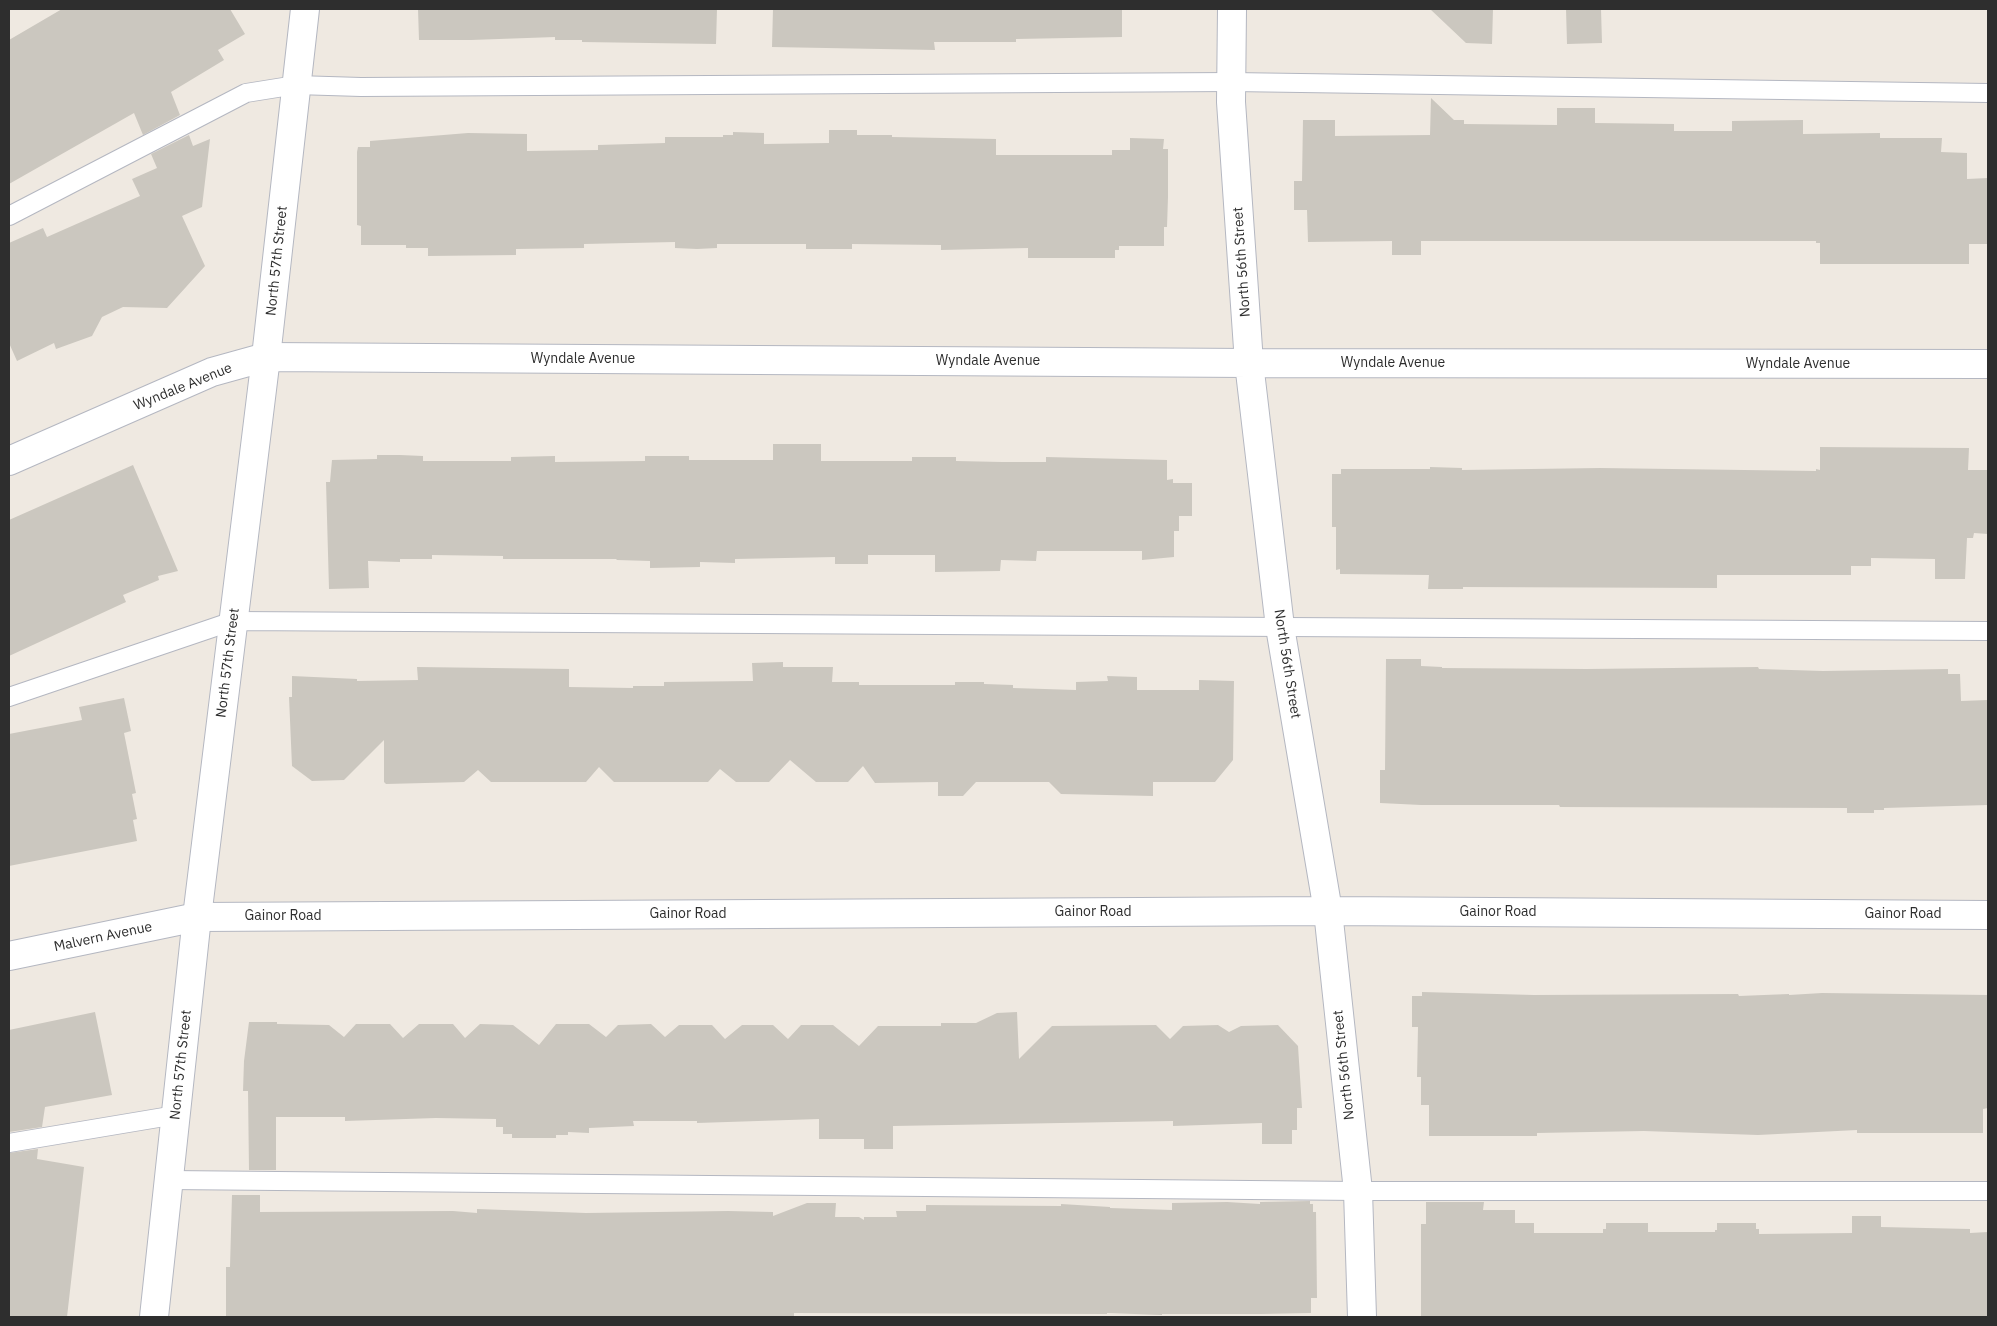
<!DOCTYPE html>
<html>
<head>
<meta charset="utf-8">
<style>
  body { margin:0 }
  #map { position:relative; width:1997px; height:1326px; overflow:hidden; background:#efe9e1; font-family:"IBM Plex Sans",sans-serif }
  canvas { display:block }
  .frame { position:absolute; inset:0; border:10px solid #2e2e2e; pointer-events:none }
</style>
</head>
<body>
<div id="map">
<canvas width="1997" height="1326"></canvas>
<div class="frame"></div>
</div>
<script>
const g = document.querySelector('canvas').getContext('2d');
g.lineJoin = 'round';
function fillPath(path, color) {
  g.fillStyle = color;
  g.fill(path, 'evenodd');
}
function poly(rows) {
  const path = new Path2D();
  for (const r of rows) {
    path.moveTo(r[0], r[1]);
    for (let i = 2; i < r.length; i += 2) path.lineTo(r[i], r[i + 1]);
  }
  return path;
}
function trace(path, color, width, dash) {
  g.strokeStyle = color;
  g.lineWidth = width;
  g.lineCap = dash ? 'butt' : 'round';
  g.setLineDash(dash || []);
  g.stroke(path);
}
function write(font, color, halo, rows, align = 'center') {
  g.font = font + ' "IBM Plex Sans",sans-serif';
  g.lineWidth = 4;
  g.setLineDash([]);
  g.textBaseline = 'middle';
  g.strokeStyle = halo;
  g.fillStyle = color;
  for (const [text, x, y, turn = 0] of rows) {
    g.save();
    g.translate(x, y);
    g.rotate((+turn || 0) * Math.PI / 180);
    g.textAlign = isNaN(turn) ? turn : align;
    if (halo) g.strokeText(text, 0, 0);
    g.fillText(text, 0, 0);
    g.restore();
  }
}
const building = poly([
  [62,9,230,9,245,34,218,50,224,60,171,92,180,115,143,135,134,113,9,184,9,40],
  [418,9,717,9,716,44,582,42,582,40,555,40,555,37,471,40,419,40],
  [773,9,1122,9,1122,37,1016,39,1016,42,934,42,935,50,772,47],
  [1430,9,1493,9,1492,44,1466,43],
  [1566,9,1601,9,1602,43,1567,44],
  [1431,98,1454,120,1464,120,1464,124,1557,125,1557,108,1595,108,1595,123,1674,124,1674,131,1732,131,1732,121,1803,120,1803,134,1880,133,1880,138,1942,138,1941,152,1967,153,1967,179,1988,178,1988,244,1969,244,1969,264,1820,264,1820,243,1816,243,1816,241,1421,241,1421,255,1392,255,1392,241,1308,242,1307,210,1294,210,1294,181,1302,181,1303,120,1335,120,1335,136,1430,135],
  [829,130,857,130,857,135,892,135,892,137,996,139,996,155,1112,155,1112,150,1130,150,1130,138,1164,139,1163,149,1168,149,1168,197,1167,227,1164,227,1164,246,1119,246,1119,250,1115,250,1115,258,1028,258,1028,248,941,250,941,245,852,244,852,249,806,249,806,244,717,244,717,248,697,249,675,248,675,242,584,244,584,248,516,249,516,255,428,256,428,248,406,248,406,245,361,245,361,226,357,225,357,152,358,147,370,147,370,141,468,133,527,134,527,151,598,150,598,145,665,143,665,137,723,137,723,135,733,135,733,132,764,133,764,144,829,143],
  [189,135,193,146,210,139,202,207,182,216,205,266,167,308,123,307,102,317,92,336,56,349,54,343,17,361,9,343,9,243,43,228,47,237,140,196,132,179,157,168,151,154],
  [773,444,821,444,821,461,912,461,912,457,956,457,956,461,1002,462,1046,462,1046,457,1167,460,1167,480,1173,479,1173,483,1192,483,1192,516,1179,516,1179,531,1174,531,1174,557,1142,560,1142,551,1037,551,1036,561,1001,560,1000,571,935,572,935,555,868,555,868,564,835,564,835,557,735,559,735,563,700,562,700,567,650,568,650,561,617,560,616,559,503,559,503,556,432,555,432,559,400,559,400,562,368,561,369,588,329,589,326,482,330,482,332,460,377,459,377,455,400,455,423,456,423,461,511,461,511,457,555,456,555,462,645,461,645,456,689,456,689,460,773,460],
  [1820,447,1969,448,1968,470,1988,470,1988,534,1974,533,1973,538,1967,538,1965,579,1935,579,1935,559,1871,558,1871,566,1851,566,1851,575,1717,575,1717,588,1463,587,1463,589,1428,589,1429,575,1340,574,1340,569,1336,570,1336,527,1332,527,1332,474,1341,474,1341,469,1430,469,1430,467,1462,468,1462,470,1600,468,1816,471,1816,469,1820,470],
  [133,465,178,571,158,576,159,580,123,595,126,602,9,656,9,520],
  [1386,659,1421,659,1421,666,1442,667,1442,668,1587,669,1758,667,1759,669,1823,671,1948,669,1948,674,1960,674,1961,701,1988,700,1988,805,1884,808,1884,810,1874,810,1874,813,1847,813,1847,808,1560,807,1559,805,1421,805,1380,803,1380,770,1385,770],
  [783,662,783,667,833,667,832,682,859,682,859,685,955,685,955,682,984,682,984,684,1013,685,1013,688,1076,690,1076,682,1108,681,1107,676,1137,677,1137,690,1199,690,1199,680,1234,681,1233,760,1215,782,1153,782,1153,796,1061,794,1049,782,976,782,963,796,938,796,938,782,875,783,863,766,848,782,816,782,790,760,769,782,736,782,720,769,708,782,614,782,599,767,586,782,491,782,478,770,464,782,386,784,384,782,384,740,344,780,312,781,292,766,289,697,292,697,292,676,357,679,357,681,418,680,417,667,569,669,569,687,633,688,633,686,664,686,664,682,753,681,752,663],
  [124,698,131,731,124,733,136,793,132,794,137,819,133,820,137,841,9,866,9,734,82,720,79,707],
  [1422,992,1534,995,1738,994,1739,996,1789,994,1789,995,1822,993,1988,995,1988,1108,1983,1109,1983,1133,1857,1133,1857,1130,1758,1135,1644,1131,1537,1133,1537,1136,1429,1136,1429,1105,1421,1105,1421,1077,1417,1077,1418,1027,1412,1027,1412,996,1422,996],
  [95,1012,112,1095,45,1107,42,1127,9,1132,9,1030],
  [1017,1012,1019,1059,1052,1026,1156,1025,1170,1039,1183,1026,1218,1025,1229,1032,1241,1026,1278,1025,1298,1046,1302,1108,1297,1108,1297,1130,1292,1130,1292,1144,1262,1144,1262,1123,1173,1126,1173,1121,893,1126,893,1149,864,1149,864,1139,819,1139,819,1119,697,1123,697,1121,633,1121,634,1126,589,1128,589,1133,568,1132,568,1135,556,1135,556,1138,512,1138,512,1134,503,1134,503,1127,496,1127,496,1119,436,1118,345,1121,345,1117,276,1117,276,1170,249,1170,248,1091,243,1091,244,1061,249,1022,277,1022,277,1024,329,1025,344,1037,356,1024,390,1024,403,1038,419,1024,453,1024,465,1038,480,1024,513,1025,539,1045,556,1024,589,1024,606,1037,618,1025,651,1024,665,1037,679,1025,712,1025,725,1039,742,1025,773,1025,788,1039,801,1025,833,1025,859,1046,878,1026,941,1026,941,1023,976,1023,997,1013],
  [38,1149,37,1159,84,1167,67,1317,9,1317,9,1153],
  [232,1195,260,1195,260,1212,453,1211,477,1213,477,1209,586,1213,728,1211,773,1212,773,1216,807,1203,836,1203,835,1217,859,1217,864,1220,864,1217,897,1217,896,1211,926,1211,926,1205,1061,1206,1061,1204,1110,1207,1110,1208,1172,1210,1172,1203,1227,1202,1260,1204,1260,1202,1310,1201,1310,1204,1313,1204,1313,1212,1316,1212,1317,1298,1311,1298,1311,1313,1261,1314,1162,1314,1162,1315,1107,1313,1107,1314,794,1313,794,1316,226,1316,226,1267,230,1267],
  [1426,1202,1484,1202,1483,1210,1515,1210,1515,1223,1534,1223,1534,1233,1603,1233,1603,1229,1606,1229,1606,1223,1648,1223,1648,1232,1715,1232,1715,1230,1717,1230,1717,1223,1756,1223,1756,1229,1759,1229,1759,1234,1852,1233,1852,1216,1881,1216,1881,1227,1970,1229,1970,1233,1988,1232,1988,1317,1421,1317,1421,1224,1426,1224]
]);
const lane = poly([
  [9,216,246,93,296,85,361,87,1232,82,1988,93],
  [9,697,233,621,1988,631],
  [9,1143,176,1115],
  [169,1180,1358,1191,1988,1191]
]);
const street = poly([
  [1232,9,1231,102,1249,363,1280,627,1328,911,1358,1191,1362,1317],
  [9,461,212,372,266,357,1249,363,1988,364],
  [9,956,197,917,1328,911,1988,915]
]);
const secondary = poly([
  [154,1317,197,917,266,357,305,9]
]);
const streetNames = [
  ["North 57th Street",277,261,-84],
  ["North 56th Street",1242,262,-94],
  ["Wyndale Avenue",583,359],
  ["Wyndale Avenue",988,361],
  ["Wyndale Avenue",1393,363],
  ["Wyndale Avenue",1798,364],
  ["Wyndale Avenue",183,387,-22],
  ["North 57th Street",228,663,-83],
  ["North 56th Street",1287,664,81],
  ["Gainor Road",1093,912],
  ["Gainor Road",1498,912],
  ["Gainor Road",688,914],
  ["Gainor Road",1903,914],
  ["Gainor Road",283,916],
  ["Malvern Avenue",103,937,-12],
  ["North 57th Street",181,1065,-84],
  ["North 56th Street",1344,1065,-96]
];
fillPath(building, '#cbc7bf');
trace(lane, '#b4b7c1', 20);
trace(street, '#b4b7c1', 30);
trace(secondary, '#b4b7c1', 30);
trace(lane, '#fff', 18);
trace(street, '#fff', 28);
trace(secondary, '#fff', 28);
write('14px', '#2e2e2e', '#fff', streetNames);
</script>
</body>
</html>
